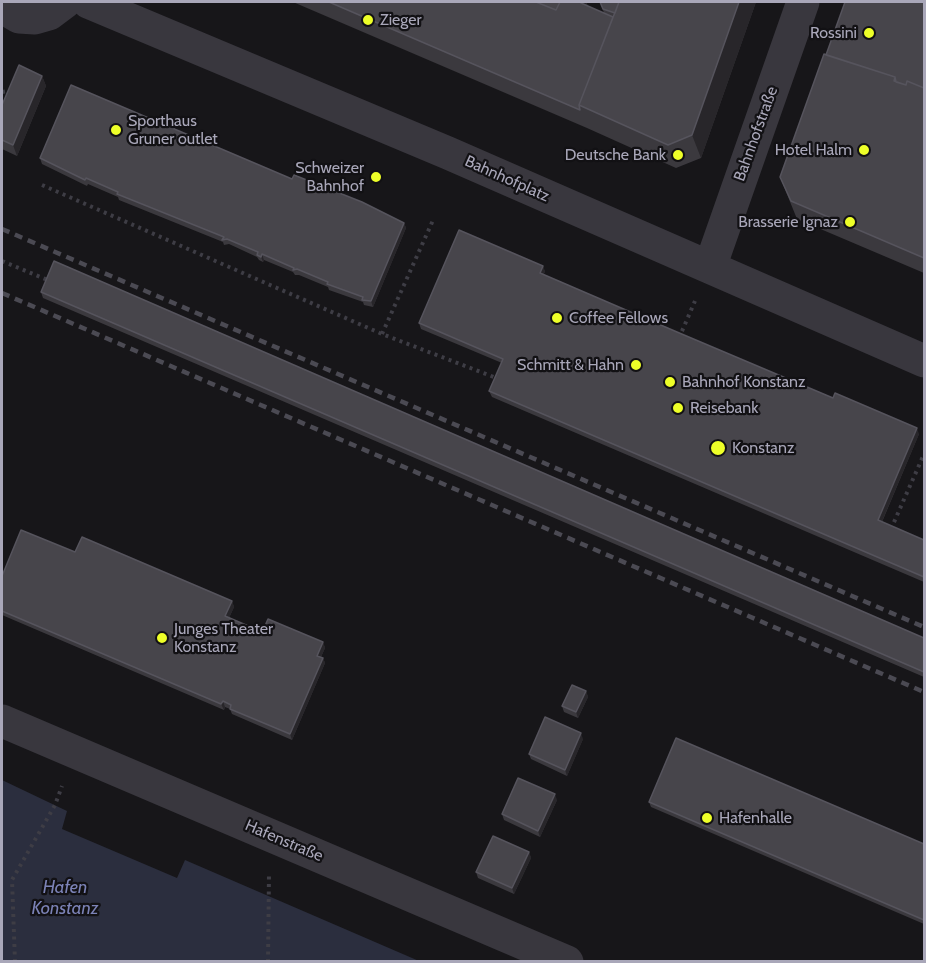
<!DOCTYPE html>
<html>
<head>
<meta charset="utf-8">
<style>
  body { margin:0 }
  #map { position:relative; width:926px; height:963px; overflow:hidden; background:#171619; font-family:Cabin,sans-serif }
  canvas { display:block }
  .frame { position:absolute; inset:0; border:3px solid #a9a7b9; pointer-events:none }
</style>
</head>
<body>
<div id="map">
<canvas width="926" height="963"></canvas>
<div class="frame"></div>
</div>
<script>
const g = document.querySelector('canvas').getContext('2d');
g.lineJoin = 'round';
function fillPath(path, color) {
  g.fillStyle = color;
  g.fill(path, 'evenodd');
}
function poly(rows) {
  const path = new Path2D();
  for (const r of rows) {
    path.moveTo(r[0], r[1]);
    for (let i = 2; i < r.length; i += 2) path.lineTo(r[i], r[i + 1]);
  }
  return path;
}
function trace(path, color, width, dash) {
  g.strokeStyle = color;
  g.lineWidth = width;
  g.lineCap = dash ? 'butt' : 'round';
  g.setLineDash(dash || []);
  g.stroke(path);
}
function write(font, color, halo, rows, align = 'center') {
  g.font = font + ' Cabin,sans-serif';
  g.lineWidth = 4.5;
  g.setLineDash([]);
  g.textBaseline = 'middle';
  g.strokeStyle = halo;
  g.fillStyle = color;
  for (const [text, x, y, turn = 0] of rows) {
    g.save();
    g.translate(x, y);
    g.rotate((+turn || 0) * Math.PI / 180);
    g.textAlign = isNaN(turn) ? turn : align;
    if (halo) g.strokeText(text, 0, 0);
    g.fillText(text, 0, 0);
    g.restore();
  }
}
const water = poly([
  [2,780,67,811,62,829,177,878,185,860,419,961,2,961]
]);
const path = poly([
  [2,92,13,90],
  [42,185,382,334,499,379],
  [2,261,50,281],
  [382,334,434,218],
  [679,338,695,301],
  [891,529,924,454],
  [15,962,12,880,55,805,62,786],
  [268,962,269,875]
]);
const street = poly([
  [88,2,448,153,924,361],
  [2,7,19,17,35,18,49,14,65,2],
  [710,267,803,2],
  [2,721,567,962]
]);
const rail = poly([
  [2,229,924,627],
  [2,293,924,692]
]);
const wall = poly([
  [293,2,586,2,588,6,604,13,600,2,756,2,701,158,676,168,587,128],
  [924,2,924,273,797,219,780,177,826,55],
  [42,76,46,86,17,156,2,149,2,105],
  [40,158,292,179,404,223,406,228,373,307,364,305,363,302,329,290,328,287,299,275,295,275,293,272,264,260,263,262,259,260,257,257,229,244,224,245,223,242,119,200,118,197,88,184,87,186,42,164],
  [543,266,545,272,543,274,677,332,919,434,882,522,924,540,924,582,492,397,489,391,502,363,421,329,419,323],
  [41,292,924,638,924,677,43,298],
  [75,552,232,601,234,607,229,618,253,628,254,632,261,635,323,642,325,648,321,657,323,658,325,663,292,740,232,714,230,709,225,707,224,710,2,615,2,576],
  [586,691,588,697,578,718,564,712,562,706],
  [583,739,567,776,531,759,529,754],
  [557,800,540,837,504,820,502,814],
  [649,802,924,844,924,924,651,807],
  [529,852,531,858,514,894,478,878,476,872]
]);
const shadedWall = poly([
  [581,2,586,2,591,14,581,3],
  [739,2,756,2,701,158,692,135],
  [42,76,46,86,17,156,13,145],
  [404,223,406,228,373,307,371,301],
  [262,254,264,260,263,262,261,257],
  [543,266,545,272,542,278,540,273],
  [917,428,919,434,880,526,878,520],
  [232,601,234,607,227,622,225,616],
  [323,642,325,648,319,661,317,656],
  [323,658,325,663,292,740,290,734],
  [586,691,588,697,578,718,576,712],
  [223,701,225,707,224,710,221,704],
  [581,733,583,739,567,776,565,770],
  [555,794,557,800,540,837,538,831],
  [529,852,531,858,514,894,512,888]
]);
const building = poly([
  [329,2,536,2,556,10,560,2,581,2,581,3,613,17,579,105,580,110,329,2],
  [536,2,560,2,556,10,536,2],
  [600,2,619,2,615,13,603,9,600,2],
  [619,2,739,2,692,135,668,145,579,105,619,2],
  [845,2,924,2,924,88,907,81,906,85,896,82,895,77,826,55,845,2],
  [824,54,895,77,894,81,906,85,907,81,924,88,924,258,791,201,780,177,824,54],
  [19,65,42,76,13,145,2,140,2,105,19,65],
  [71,85,292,179,294,175,362,202,404,223,371,301,362,300,363,297,327,284,328,282,297,269,293,270,294,268,262,254,261,257,257,255,258,252,227,239,222,240,224,237,117,194,118,192,86,178,85,180,40,158,71,85],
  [459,230,543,266,540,273,677,332,833,398,835,393,917,428,878,520,924,540,924,577,489,391,503,359,419,323,459,230],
  [54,261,924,638,924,672,41,292,54,261],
  [21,530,75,552,82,537,232,601,225,616,253,628,252,631,261,635,268,619,323,642,317,656,323,658,290,734,230,709,231,705,223,701,221,704,2,611,2,576,21,530],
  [572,685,586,691,576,712,562,706,572,685],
  [545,717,581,733,565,770,529,754,545,717],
  [676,738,924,844,924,920,649,802,676,738],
  [518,778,555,794,538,831,502,814,518,778],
  [493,836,529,852,512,888,476,872,493,836]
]);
const markers = [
  [368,20,6,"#eeff28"],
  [869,33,6,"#eeff28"],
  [116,130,6,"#eeff28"],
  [864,150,6,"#eeff28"],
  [678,155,6,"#eeff28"],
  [376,177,6,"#eeff28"],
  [850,222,6,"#eeff28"],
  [557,318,6,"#eeff28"],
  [636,365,6,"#eeff28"],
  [670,382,6,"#eeff28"],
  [678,408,6,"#eeff28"],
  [718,448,8,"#eeff28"],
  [162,638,6,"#eeff28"],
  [707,818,6,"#eeff28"]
];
const poiNames = [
  ["Zieger",380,20],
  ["Rossini",857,33,"right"],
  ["Sporthaus",128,121],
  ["Gruner outlet",128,139],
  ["Hotel Halm",852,150,"right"],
  ["Deutsche Bank",666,155,"right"],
  ["Schweizer",364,168,"right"],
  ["Bahnhof",364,186,"right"],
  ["Brasserie Ignaz",838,222,"right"],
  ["Coffee Fellows",569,318],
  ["Schmitt & Hahn",624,365,"right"],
  ["Bahnhof Konstanz",682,382],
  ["Reisebank",690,408],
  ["Konstanz",732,448],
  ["Junges Theater",174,629],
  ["Konstanz",174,647],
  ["Hafenhalle",719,818]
];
const streetNames = [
  ["Bahnhofstraße",756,134,-70],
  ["Bahnhofplatz",507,179,24],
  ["Hafenstraße",284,841,23]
];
const waterNames = [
  ["Hafen",65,888],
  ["Konstanz",65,909]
];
fillPath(water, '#2b2e3e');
trace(path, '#3e3d45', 4, [3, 4.5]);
trace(street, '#39373e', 33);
trace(rail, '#4b4a53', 4.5, [8, 6]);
fillPath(wall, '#3b393e');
fillPath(shadedWall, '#28262a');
fillPath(building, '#47454b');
trace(building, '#56545d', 1.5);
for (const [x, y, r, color] of markers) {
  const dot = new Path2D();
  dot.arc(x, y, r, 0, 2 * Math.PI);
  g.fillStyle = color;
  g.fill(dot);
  trace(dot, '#121114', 2);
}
write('16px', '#a9a7b9', '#121114', poiNames, 'left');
write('16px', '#a9a7b9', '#121114', streetNames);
write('italic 18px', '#7c83b7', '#121114', waterNames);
</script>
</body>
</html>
